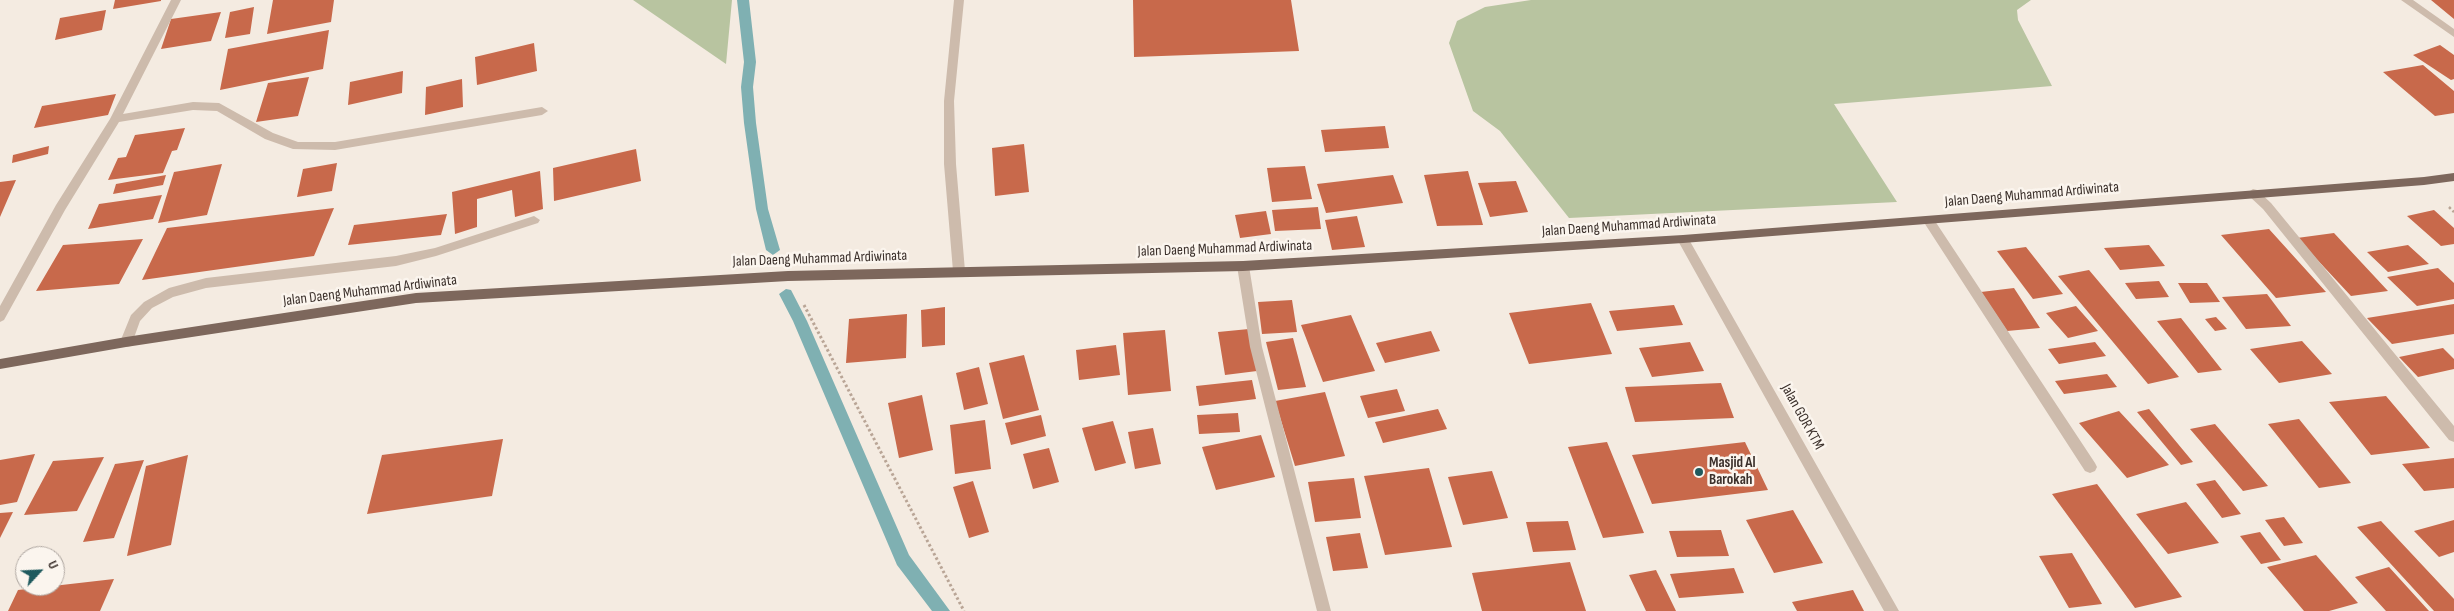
<!DOCTYPE html>
<html>
<head>
<meta charset="utf-8">
<style>
  body { margin:0 }
  #map { position:relative; width:2454px; height:611px; overflow:hidden; background:#f4ebe1; font-family:"Sofia Sans Condensed",sans-serif }
  canvas { display:block }
  .north { position:absolute; left:15px; top:546px; width:50px; height:50px; box-sizing:border-box; background:#fbf5ee; border:1px solid #aea6a0; border-radius:50%; rotate:65deg; font-size:14px; font-weight:700; line-height:20px; text-align:center; color:#3b302b }
  .north::after { content:''; display:block; margin:auto; width:18px; height:22px; background:#1f5a5e; clip-path:polygon(50% 0,100% 100%,50% 72%,0 100%) }
</style>
</head>
<body>
<div id="map">
<canvas width="2454" height="611"></canvas>
<div class="north">U</div>
</div>
<script>
const g = document.querySelector('canvas').getContext('2d');
g.lineJoin = 'round';
function fillPath(path, color) {
  g.fillStyle = color;
  g.fill(path, 'evenodd');
}
function poly(rows) {
  const path = new Path2D();
  for (const r of rows) {
    path.moveTo(r[0], r[1]);
    for (let i = 2; i < r.length; i += 2) path.lineTo(r[i], r[i + 1]);
  }
  return path;
}
function trace(path, color, width, dash) {
  g.strokeStyle = color;
  g.lineWidth = width;
  g.lineCap = dash ? 'butt' : 'round';
  g.setLineDash(dash || []);
  g.stroke(path);
}
function write(font, color, halo, rows, align = 'center') {
  g.font = font + ' "Sofia Sans Condensed",sans-serif';
  g.lineWidth = 5;
  g.setLineDash([]);
  g.textBaseline = 'middle';
  g.strokeStyle = halo;
  g.fillStyle = color;
  for (const [text, x, y, turn = 0] of rows) {
    g.save();
    g.translate(x, y);
    g.rotate((+turn || 0) * Math.PI / 180);
    g.textAlign = isNaN(turn) ? turn : align;
    if (halo) g.strokeText(text, 0, 0);
    g.fillText(text, 0, 0);
    g.restore();
  }
}
const green = poly([
  [633,0,732,0,726,64],
  [1531,0,2031,0,2017,10,2018,20,2052,86,1834,104,1897,202,1569,218,1500,131,1473,111,1449,43,1457,21,1485,7]
]);
const stream = poly([
  [737,0,749,0,756,62,753,87,756,123,768,209,780,250,773,255,766,250,756,209,744,123,741,87,744,62,737,0],
  [786,289,791,290,807,321,909,555,950,611,932,611,897,565,793,321,779,294,786,289]
]);
const building = poly([
  [115,0,161,0,161,1,113,9],
  [273,0,334,0,331,22,267,34],
  [1133,0,1291,0,1299,51,1134,57],
  [2431,0,2454,0,2454,19],
  [254,7,250,34,225,38,230,12],
  [106,10,102,30,55,40,60,18],
  [221,12,211,41,161,49,171,19],
  [329,30,323,69,220,90,228,49],
  [534,43,537,71,477,85,475,57],
  [2440,45,2454,55,2454,79,2451,80,2413,55],
  [2423,65,2454,91,2454,113,2435,116,2383,72],
  [403,71,402,93,348,105,350,82],
  [309,77,298,116,256,122,268,83],
  [462,79,463,107,425,115,426,87],
  [116,94,108,115,34,128,42,106],
  [1385,126,1389,148,1325,152,1321,130],
  [185,128,177,150,172,151,163,173,108,180,118,158,126,157,135,135],
  [1024,144,1029,192,995,196,992,148],
  [49,146,48,154,12,163,13,155],
  [636,149,641,181,554,201,553,168],
  [337,163,332,191,297,197,303,169],
  [222,164,207,215,158,223,174,172],
  [1305,166,1312,199,1272,202,1267,168],
  [540,171,543,209,515,217,512,190,477,199,477,227,455,234,452,192],
  [1468,171,1483,225,1437,226,1424,175],
  [166,175,163,185,113,194,116,184],
  [1393,175,1403,203,1326,213,1317,184],
  [16,180,0,217,0,182],
  [1516,181,1528,212,1490,217,1478,183],
  [162,195,153,219,88,229,99,204],
  [1318,207,1321,229,1275,231,1272,210],
  [334,208,314,256,142,280,167,228],
  [2434,210,2454,228,2454,244,2441,246,2407,216],
  [1266,211,1271,234,1240,238,1235,215],
  [447,214,441,235,348,245,354,225],
  [1357,216,1365,247,1332,250,1325,220],
  [2269,229,2326,292,2276,298,2221,235],
  [2334,233,2388,291,2351,296,2297,238],
  [143,239,119,284,36,291,63,245],
  [2149,245,2165,266,2120,270,2104,248],
  [2408,245,2429,264,2388,272,2367,252],
  [2026,247,2063,294,2033,299,1997,251],
  [2438,268,2454,283,2454,299,2417,306,2387,277],
  [2089,270,2179,377,2148,384,2058,276],
  [2159,281,2169,297,2136,299,2125,283],
  [2178,283,2207,283,2220,302,2190,303],
  [2014,288,2040,328,2007,331,1981,292],
  [2267,294,2291,326,2246,329,2222,297],
  [1292,300,1297,332,1262,334,1258,302],
  [1591,303,1612,354,1529,364,1509,313],
  [2454,304,2454,334,2392,344,2367,318],
  [1674,305,1683,325,1617,331,1609,311],
  [2076,306,2098,331,2068,338,2046,313],
  [945,307,945,345,922,347,921,310],
  [907,314,906,358,846,363,849,319],
  [1351,315,1375,371,1323,382,1301,325],
  [2216,317,2227,329,2215,331,2205,319],
  [2181,318,2222,370,2198,373,2157,321],
  [1249,329,1257,371,1225,375,1218,332],
  [1165,330,1171,391,1128,395,1123,333],
  [1431,331,1440,351,1385,363,1376,343],
  [1293,338,1306,387,1278,390,1266,342],
  [2302,341,2332,374,2279,383,2250,349],
  [1690,342,1704,371,1652,377,1639,348],
  [2095,342,2106,356,2059,364,2048,349],
  [1116,345,1120,375,1079,380,1076,350],
  [2443,348,2454,359,2454,369,2418,377,2399,357],
  [1024,355,1039,410,1003,419,989,363],
  [979,367,988,404,964,410,956,373],
  [2107,374,2117,387,2064,394,2055,381],
  [1252,380,1256,399,1199,406,1196,386],
  [1721,383,1734,418,1635,422,1625,387],
  [1397,389,1405,411,1368,418,1360,396],
  [1325,392,1345,456,1295,466,1275,401],
  [922,395,933,450,899,458,888,403],
  [2386,396,2430,448,2371,455,2329,402],
  [1438,409,1447,429,1383,443,1375,422],
  [2149,409,2193,462,2181,465,2137,412],
  [2119,411,2169,465,2127,478,2079,423],
  [1238,413,1240,432,1199,434,1197,415],
  [1041,415,1046,436,1011,445,1005,423],
  [2299,419,2351,483,2319,488,2268,424],
  [985,420,991,469,955,474,950,425],
  [1113,421,1126,463,1095,471,1082,428],
  [2215,424,2268,486,2243,491,2190,429],
  [1153,428,1161,464,1135,469,1128,432],
  [1261,435,1275,477,1216,490,1202,447],
  [503,439,492,496,367,514,382,455],
  [1607,442,1644,533,1603,538,1568,447],
  [1745,442,1768,490,1652,504,1632,455],
  [1049,448,1059,482,1033,489,1023,454],
  [35,454,17,502,0,505,0,460],
  [188,455,171,545,127,556,146,466],
  [104,457,77,511,24,515,53,461],
  [2454,458,2454,488,2424,491,2402,464],
  [144,460,114,538,83,542,115,464],
  [1429,468,1452,547,1385,555,1364,476],
  [1492,471,1508,518,1463,525,1448,477],
  [1354,478,1361,518,1315,522,1308,482],
  [2215,480,2241,514,2222,518,2196,484],
  [973,481,989,532,969,538,953,487],
  [2097,484,2182,597,2135,608,2052,494],
  [2186,502,2219,543,2168,554,2136,514],
  [1793,510,1823,563,1774,573,1746,520],
  [13,512,0,538,0,513],
  [2284,517,2303,543,2284,546,2265,520],
  [2454,520,2454,552,2439,557,2414,531],
  [1568,521,1576,550,1533,552,1526,522],
  [2381,521,2454,599,2454,611,2434,611,2357,527],
  [1721,530,1729,556,1677,557,1669,531],
  [2260,532,2281,560,2261,564,2240,536],
  [1360,533,1368,568,1333,571,1326,537],
  [2072,553,2102,604,2069,608,2039,556],
  [2316,555,2358,603,2329,611,2304,611,2267,567],
  [1570,562,1586,611,1482,611,1472,573],
  [2389,567,2429,611,2386,611,2355,577],
  [1734,568,1744,593,1679,598,1670,574],
  [1656,570,1676,611,1646,611,1629,575],
  [114,579,100,611,8,611,18,590],
  [1853,590,1864,611,1797,611,1792,602]
]);
const pathFar1 = poly([
  [2449,207,2454,212]
]);
const path = poly([
  [804,305,964,611]
]);
const minor = poly([
  [171,0,181,0,123,114,193,102,219,103,273,133,298,142,335,142,542,107,548,111,542,115,335,150,293,149,265,139,217,111,193,110,119,122,65,210,4,320,0,322,0,306,56,205,110,119,171,0],
  [954,0,964,0,954,101,956,164,965,271,959,276,953,271,944,164,944,101,954,0],
  [2401,0,2413,0,2454,29,2454,37,2401,0],
  [2253,189,2257,190,2271,203,2454,426,2454,442,2449,440,2263,209,2249,196,2247,193,2253,189],
  [534,216,540,220,538,223,436,256,396,266,206,288,173,297,152,308,140,321,131,346,126,347,121,346,120,342,131,315,144,302,169,288,206,278,396,256,435,248,534,216],
  [1929,217,1933,218,2095,463,2097,467,2095,471,2090,473,2085,471,1925,224,1923,221,1925,218,1929,217],
  [1683,235,1687,236,1899,611,1884,611,1677,239,1683,235],
  [1243,261,1249,266,1262,347,1331,611,1317,611,1250,347,1237,266,1243,261]
]);
const major = poly([
  [2454,173,2454,181,2424,185,1683,243,1243,271,788,281,416,303,126,347,0,369,0,359,126,337,416,293,788,271,1243,261,1683,235,2424,177,2454,173]
]);
const markers = [
  [1699,472,5,"#1f5a5e"]
];
const streetNames = [
  ["Jalan Daeng Muhammad Ardiwinata",2032,195,-5],
  ["Jalan Daeng Muhammad Ardiwinata",1629,226,-4],
  ["Jalan Daeng Muhammad Ardiwinata",1225,249,-2],
  ["Jalan Daeng Muhammad Ardiwinata",820,259,-2],
  ["Jalan Daeng Muhammad Ardiwinata",370,291,-7],
  ["Jalan GOR KTM",1802,417,61]
];
const poiNames = [
  ["Masjid Al",1709,463],
  ["Barokah",1709,480]
];
fillPath(green, '#b8c4a0');
fillPath(stream, '#7fb0b2');
fillPath(building, '#c8694b');
trace(pathFar1, '#b9a596', 2.5, [2.5, 2.5]);
trace(path, '#b9a596', 3, [2.5, 2.5]);
fillPath(minor, '#cdbbac');
fillPath(major, '#7d675c');
for (const [x, y, r, color] of markers) {
  const dot = new Path2D();
  dot.arc(x, y, r, 0, 2 * Math.PI);
  g.fillStyle = color;
  g.fill(dot);
  trace(dot, '#fbf5ee', 2);
}
write('15px', '#3b302b', '#fbf5ee', streetNames);
write('bold 15px', '#3b302b', '#fbf5ee', poiNames, 'left');
</script>
</body>
</html>
